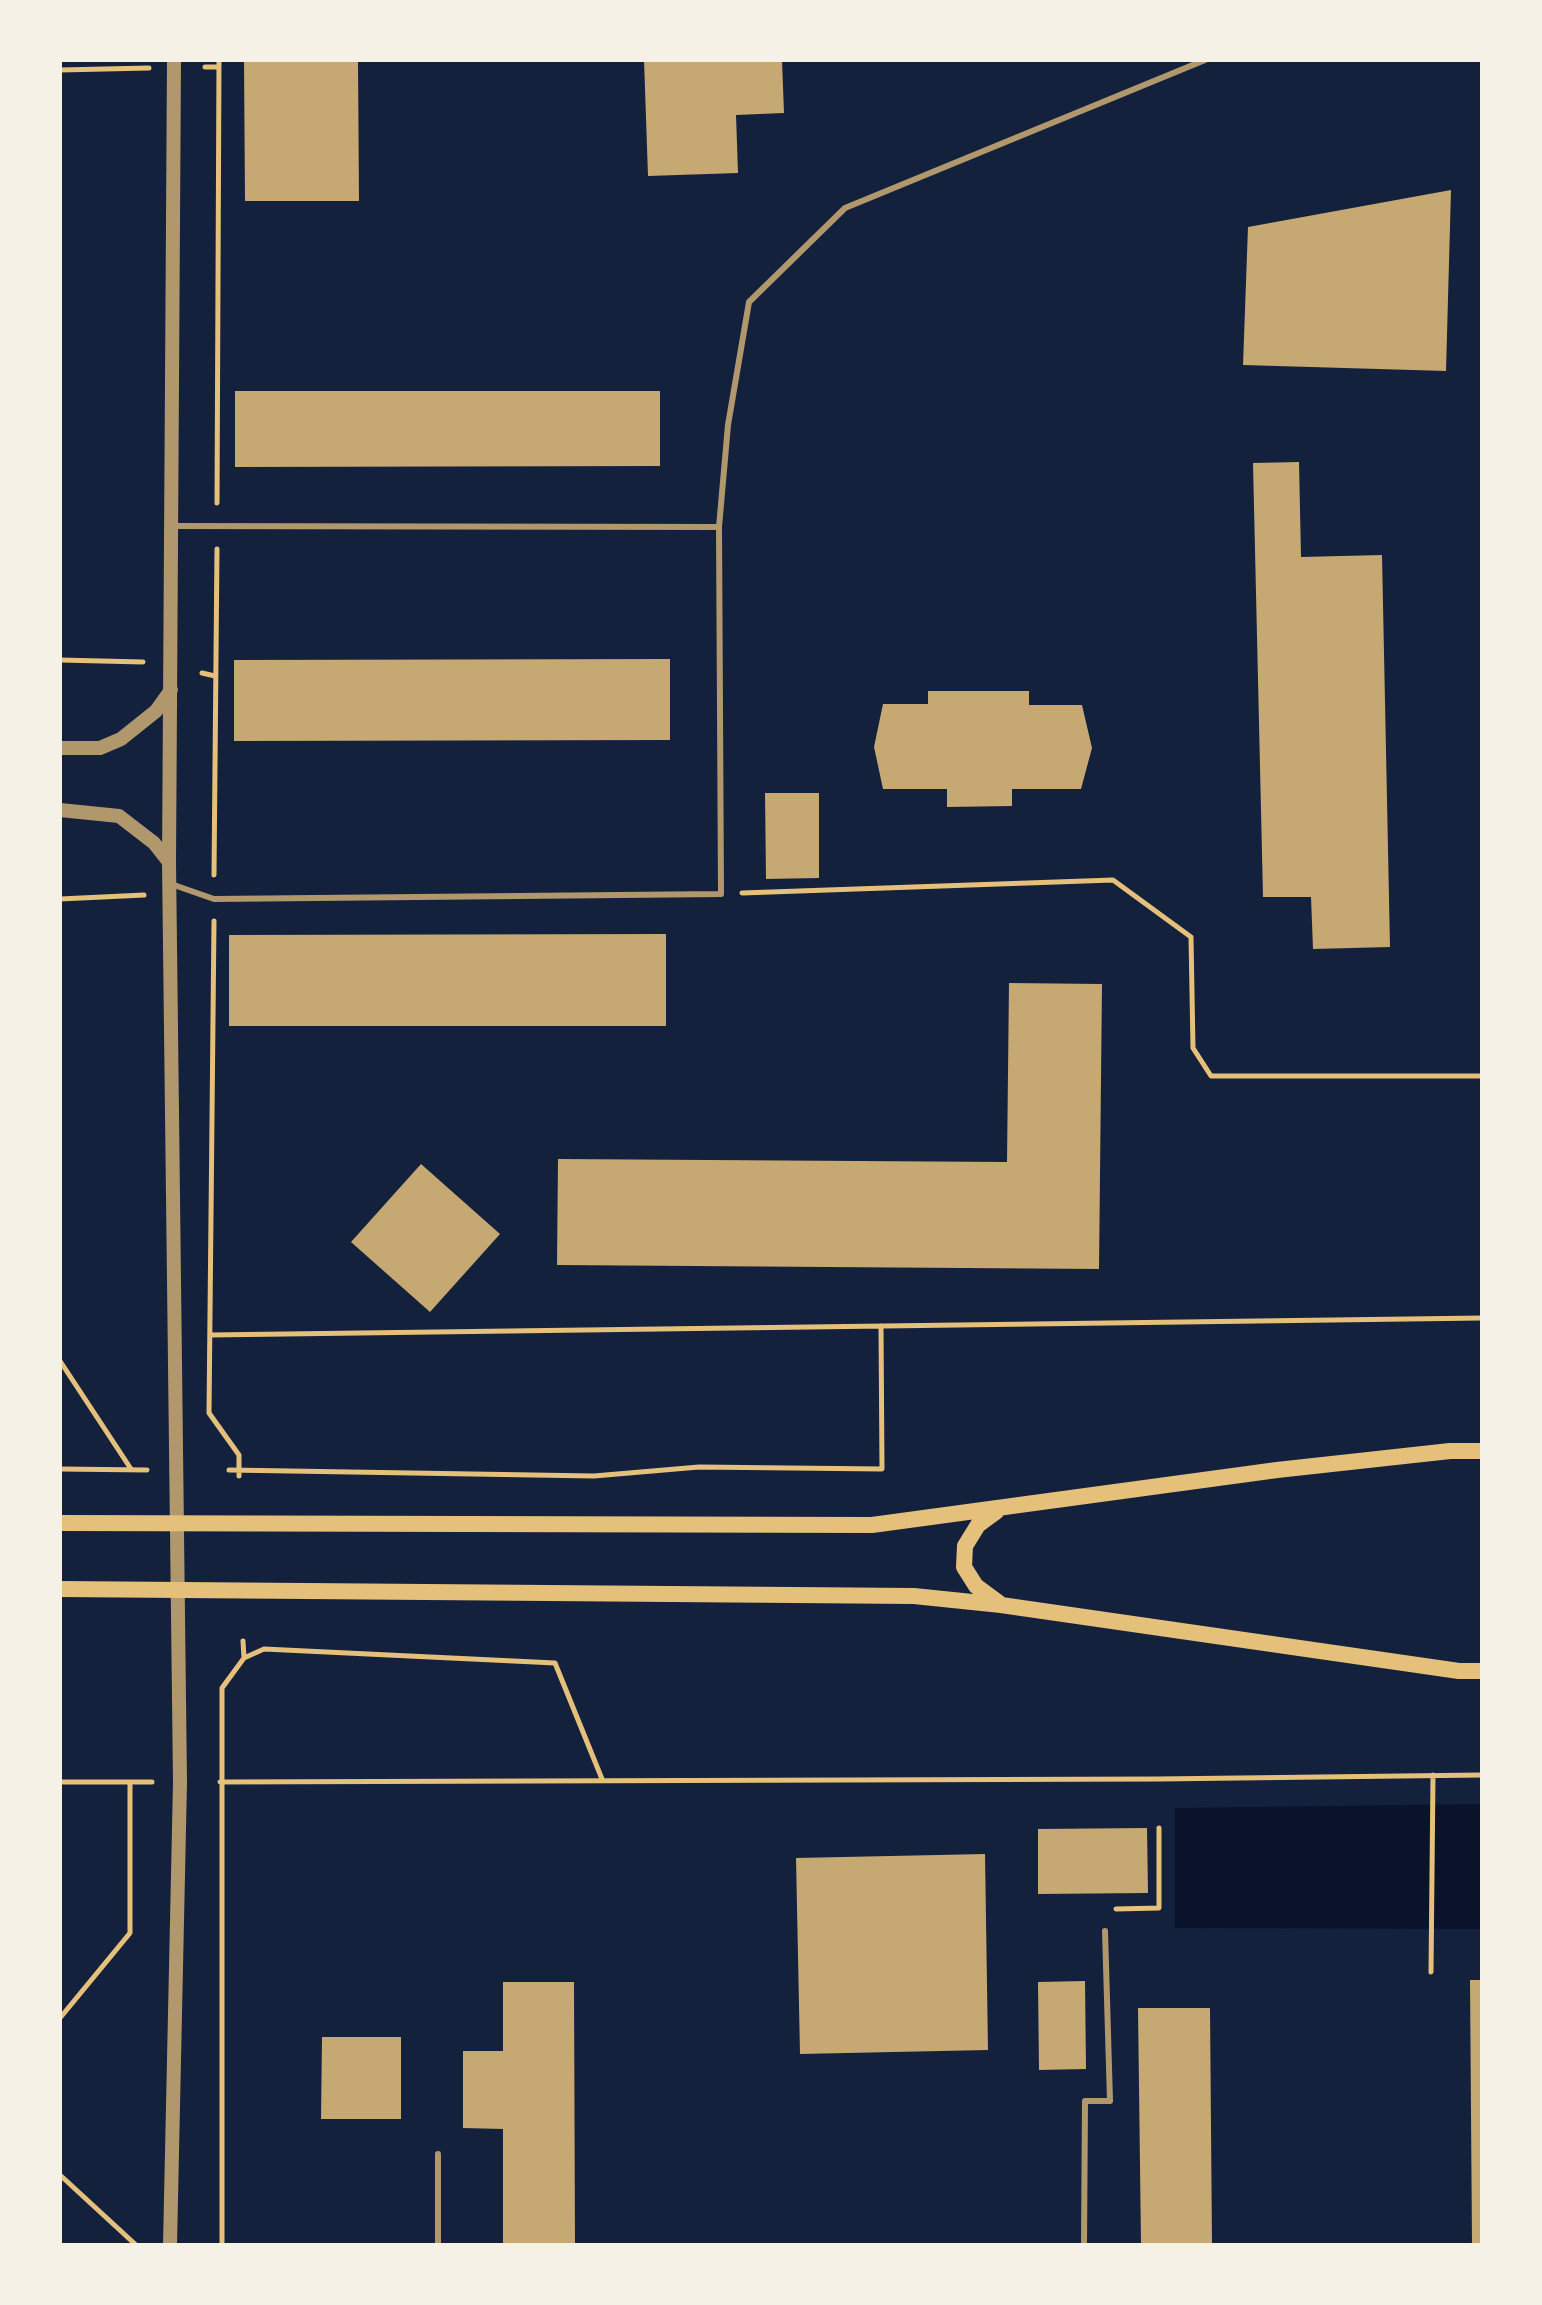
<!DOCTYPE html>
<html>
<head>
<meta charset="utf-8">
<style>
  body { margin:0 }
  #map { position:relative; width:1542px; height:2305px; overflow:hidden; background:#14213d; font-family:"Sofia Sans Condensed",sans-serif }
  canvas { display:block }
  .frame { position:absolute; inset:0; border:62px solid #f6f1e7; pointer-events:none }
</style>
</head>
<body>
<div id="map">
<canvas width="1542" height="2305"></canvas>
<div class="frame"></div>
</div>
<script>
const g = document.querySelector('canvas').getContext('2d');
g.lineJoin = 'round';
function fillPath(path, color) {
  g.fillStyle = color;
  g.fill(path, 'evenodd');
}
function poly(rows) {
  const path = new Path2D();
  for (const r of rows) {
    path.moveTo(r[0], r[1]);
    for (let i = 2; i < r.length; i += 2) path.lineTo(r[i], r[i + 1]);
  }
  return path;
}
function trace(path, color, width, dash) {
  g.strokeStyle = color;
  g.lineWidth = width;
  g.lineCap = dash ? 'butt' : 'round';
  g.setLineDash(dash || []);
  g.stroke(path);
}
const water = poly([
  [1482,1804,1482,1929,1175,1928,1175,1808]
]);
const building = poly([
  [244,60,358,60,359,201,245,201],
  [644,60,782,60,784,113,736,115,738,173,648,176],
  [1451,190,1446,371,1243,365,1248,227],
  [235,391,660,391,660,466,235,467],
  [1299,462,1301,557,1382,555,1390,947,1313,949,1311,897,1263,897,1253,463],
  [670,659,670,740,234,741,234,660],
  [928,691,1029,691,1029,705,1082,705,1092,748,1081,789,1012,789,1012,806,947,807,947,789,883,789,874,747,883,704,928,704],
  [765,793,819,793,819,878,766,879],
  [666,934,666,1026,229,1026,229,935],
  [1009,983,1102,984,1099,1269,557,1265,558,1159,1007,1162],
  [421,1164,500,1234,430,1312,351,1242],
  [1147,1828,1148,1893,1038,1894,1038,1829],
  [985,1854,988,2050,800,2054,796,1858],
  [1470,1980,1482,1980,1482,2245,1472,2245],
  [1085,1981,1086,2069,1039,2070,1038,1982],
  [503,1982,574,1982,575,2245,503,2245,503,2129,463,2128,463,2051,503,2051],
  [1138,2008,1210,2008,1212,2245,1141,2245],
  [322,2037,401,2037,401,2119,321,2119]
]);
const path = poly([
  [205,67,219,67],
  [60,70,149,68],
  [217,503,219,60],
  [60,660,143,662],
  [202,673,215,676],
  [214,875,217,549],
  [742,893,1113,880,1191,937,1193,1048,1211,1076,1482,1076],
  [60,899,144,895],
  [214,921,209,1413,239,1455,239,1476],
  [210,1335,1482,1318],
  [60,1361,131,1469],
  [60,1469,147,1470],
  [229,1470,594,1476,699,1467,882,1469,881,1326],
  [243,1641,244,1658],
  [60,1782,152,1782],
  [220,1782,1158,1779,1482,1775],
  [1116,1909,1159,1908,1159,1828],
  [1431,1972,1433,1775],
  [60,2018,130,1933,130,1782],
  [60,2175,136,2245],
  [222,2245,222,1688,244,1658,264,1649,555,1663,602,1779]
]);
const service = poly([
  [719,527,728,425,749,302,845,208,1205,60],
  [171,884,214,899,721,894,719,527,172,526],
  [438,2154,438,2245],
  [1084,2245,1085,2101,1110,2101,1105,1931]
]);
const tertiary = poly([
  [60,748,100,748,121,739,156,711,171,690],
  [60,810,119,816,154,843,169,862],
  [170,2245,180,1782,169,862,174,60]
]);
const secondary = poly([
  [997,1511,978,1525,965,1546,964,1567,976,1586,999,1603],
  [60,1523,872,1525,1277,1470,1450,1451,1482,1451],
  [60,1589,914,1596,1001,1605,1459,1671,1482,1671]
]);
fillPath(water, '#0b132b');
fillPath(building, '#c6a872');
trace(path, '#e5c07b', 5);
trace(service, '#b1986c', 6);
trace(tertiary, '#b1986c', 14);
trace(secondary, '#e5c07b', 16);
</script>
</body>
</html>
